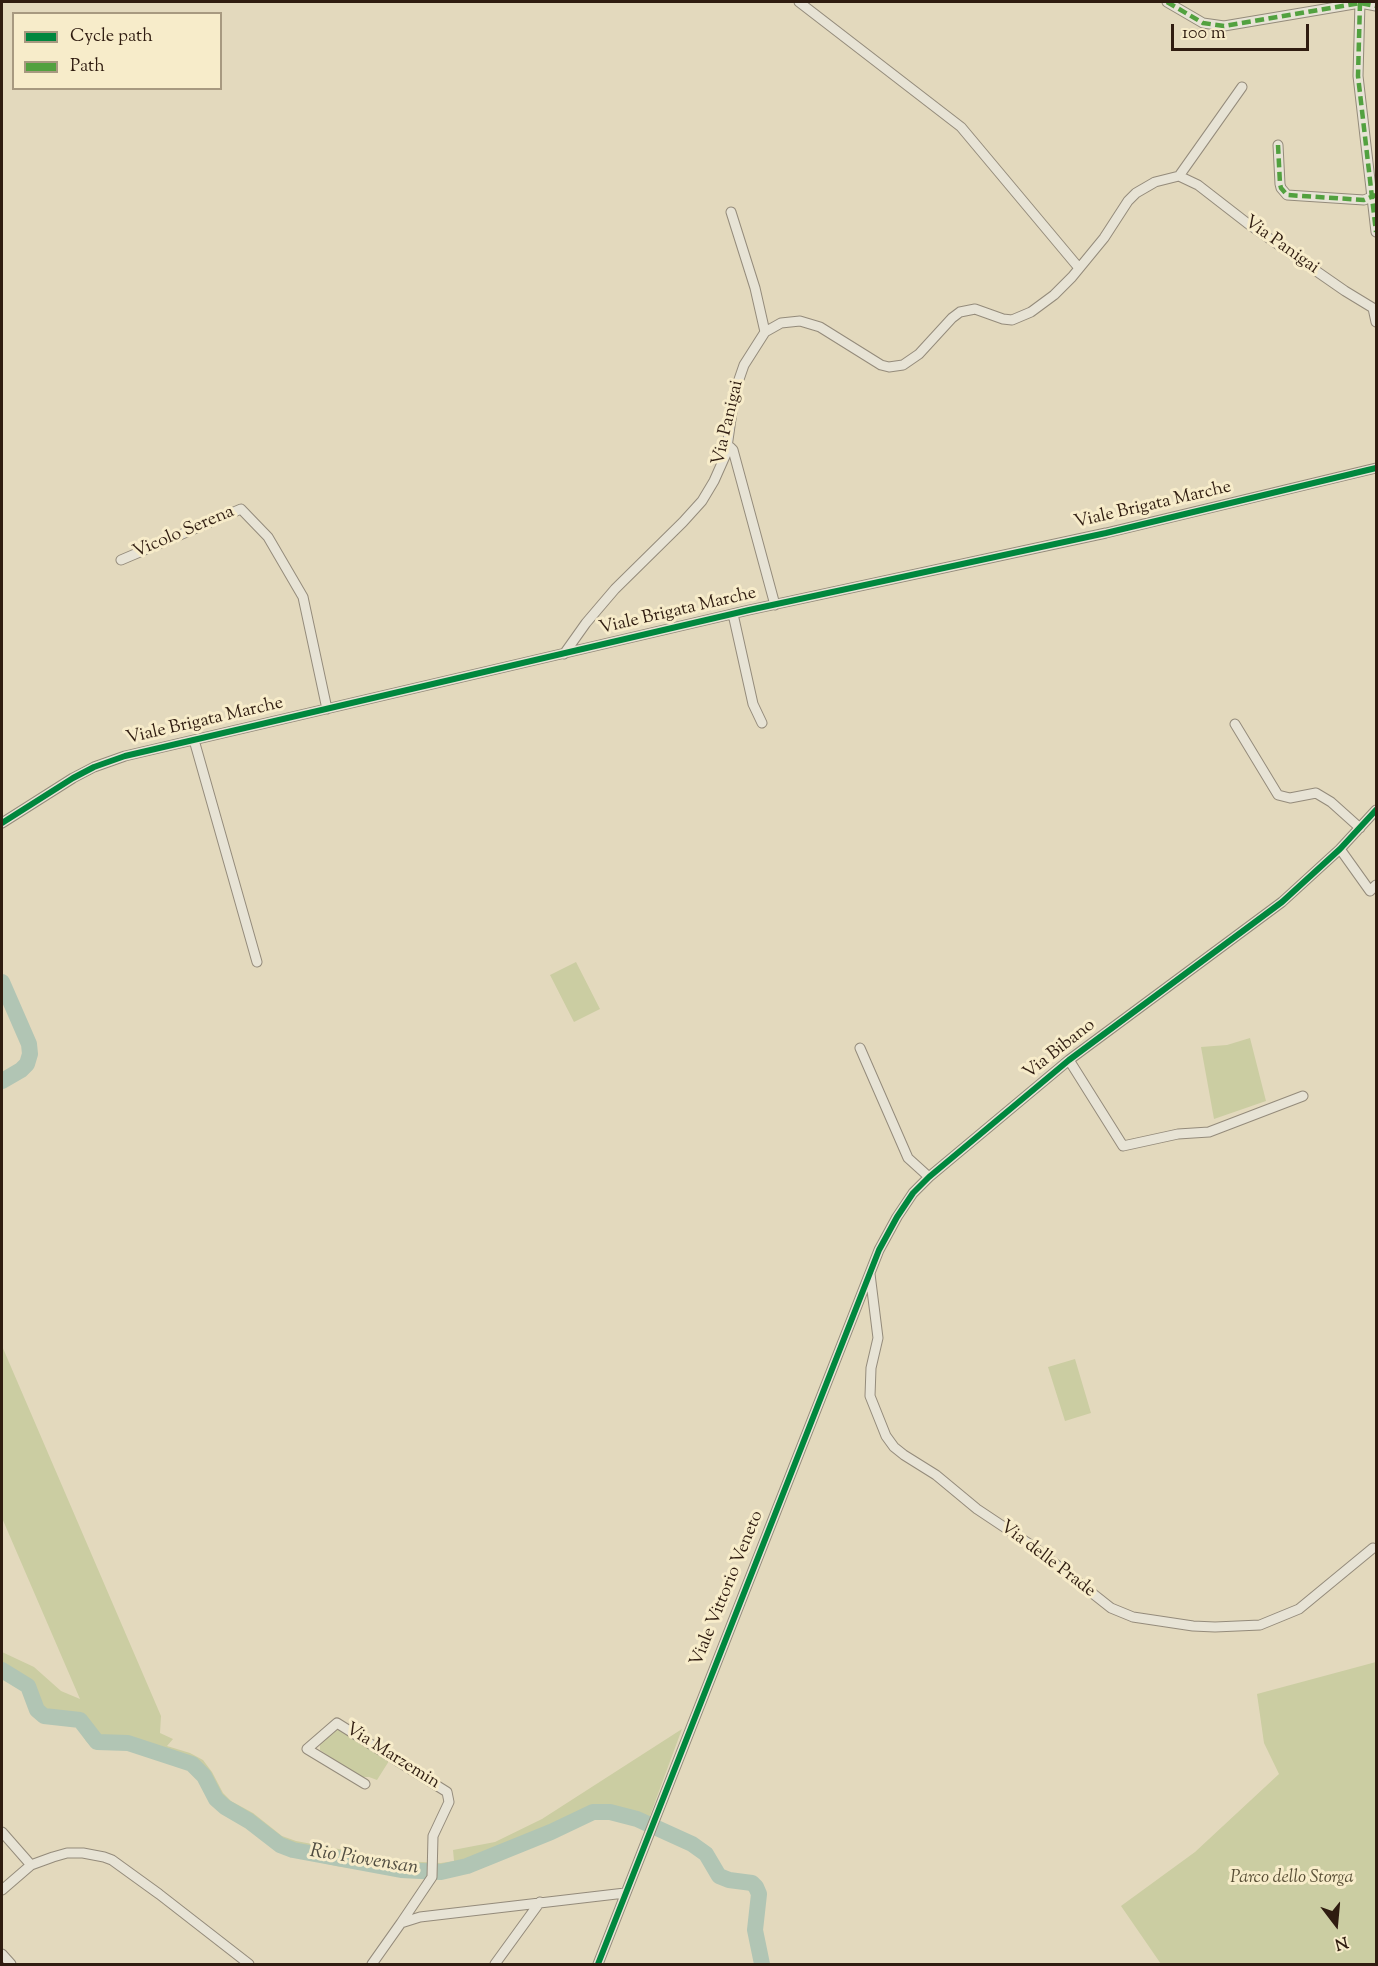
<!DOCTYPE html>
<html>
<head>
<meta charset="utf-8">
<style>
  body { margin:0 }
  #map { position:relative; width:1378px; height:1966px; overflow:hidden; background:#e3d9bd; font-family:"Sorts Mill Goudy",serif }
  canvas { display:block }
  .frame { position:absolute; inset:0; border:3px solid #2f1c10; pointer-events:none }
  .legend { position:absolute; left:12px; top:12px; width:210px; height:78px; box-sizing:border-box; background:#f7ecca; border:2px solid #a79980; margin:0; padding:8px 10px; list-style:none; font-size:18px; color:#2f1c10 }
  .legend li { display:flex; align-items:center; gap:12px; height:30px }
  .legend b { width:30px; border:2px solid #a79980 }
  .north { position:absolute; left:1306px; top:1894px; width:60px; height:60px; -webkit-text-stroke:4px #f7ecca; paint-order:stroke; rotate:164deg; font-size:16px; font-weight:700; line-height:24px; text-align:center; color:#2f1c10 }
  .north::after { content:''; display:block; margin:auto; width:21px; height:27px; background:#2f1c10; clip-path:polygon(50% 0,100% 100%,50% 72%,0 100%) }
  .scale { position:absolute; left:1171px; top:24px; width:138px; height:27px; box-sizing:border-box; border:3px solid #2f1c10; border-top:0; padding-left:8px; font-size:18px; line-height:21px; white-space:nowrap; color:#2f1c10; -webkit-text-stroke:4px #f7ecca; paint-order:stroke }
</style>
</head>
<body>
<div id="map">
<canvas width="1378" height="1966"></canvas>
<div class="frame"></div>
<ul class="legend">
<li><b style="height:8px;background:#00873e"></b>Cycle path</li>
<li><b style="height:8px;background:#52a13f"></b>Path</li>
</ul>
<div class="north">N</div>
<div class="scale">100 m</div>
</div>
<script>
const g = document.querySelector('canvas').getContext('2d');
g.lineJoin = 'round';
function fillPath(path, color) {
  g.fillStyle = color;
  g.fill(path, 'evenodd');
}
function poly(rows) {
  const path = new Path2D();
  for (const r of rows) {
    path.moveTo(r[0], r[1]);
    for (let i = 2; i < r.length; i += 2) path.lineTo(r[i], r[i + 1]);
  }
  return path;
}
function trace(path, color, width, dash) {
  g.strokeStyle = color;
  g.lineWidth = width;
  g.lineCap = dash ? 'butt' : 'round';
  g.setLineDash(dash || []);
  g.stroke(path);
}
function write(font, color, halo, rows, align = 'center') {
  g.font = font + ' "Sorts Mill Goudy",serif';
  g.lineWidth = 6;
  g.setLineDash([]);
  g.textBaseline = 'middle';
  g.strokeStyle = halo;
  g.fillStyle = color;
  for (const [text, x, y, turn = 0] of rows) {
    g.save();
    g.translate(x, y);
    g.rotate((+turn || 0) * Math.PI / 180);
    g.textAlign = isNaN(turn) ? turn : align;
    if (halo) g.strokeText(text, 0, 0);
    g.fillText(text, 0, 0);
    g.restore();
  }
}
const green = poly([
  [576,962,600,1009,574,1022,550,975],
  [1250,1038,1266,1101,1214,1119,1201,1047,1227,1045],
  [2,1346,161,1716,160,1733,173,1739,167,1746,190,1753,203,1760,212,1772,223,1793,231,1801,253,1813,282,1836,296,1841,403,1861,441,1863,454,1861,453,1850,495,1842,542,1819,682,1729,645,1829,613,1818,595,1818,555,1838,474,1871,443,1878,402,1876,336,1866,292,1856,275,1850,245,1826,221,1813,211,1803,196,1775,185,1767,129,1749,104,1750,94,1749,86,1741,77,1726,45,1723,38,1720,29,1709,23,1690,2,1678,2,1652,34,1667,61,1691,80,1699,2,1518],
  [1075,1359,1091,1413,1065,1421,1048,1367],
  [1376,1662,1376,1964,1161,1964,1121,1906,1195,1852,1279,1774,1264,1743,1257,1694],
  [337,1729,389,1761,377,1780,369,1777,359,1777,320,1750,320,1744]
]);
const river = poly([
  [2,982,29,1044,30,1054,27,1064,21,1070,2,1081],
  [2,1670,28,1686,37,1710,44,1716,80,1720,97,1742,128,1743,192,1764,204,1776,216,1799,225,1807,249,1821,280,1845,293,1850,401,1870,441,1872,467,1866,551,1832,593,1812,610,1812,637,1819,692,1844,706,1854,719,1876,729,1880,752,1883,756,1887,759,1894,755,1930,762,1964]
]);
const minor = poly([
  [799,2,961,127,1079,268],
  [1167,2,1203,23,1224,26,1360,3,1376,6],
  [1360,2,1358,76,1376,232],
  [1278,145,1280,184,1281,188,1287,195,1364,200,1376,195],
  [1179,176,1242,87],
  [731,212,755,288,765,332],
  [730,447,733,450,775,605],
  [121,560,241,509,268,537,303,597,327,709],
  [733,614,753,704,762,723],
  [564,654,586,623,615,589,683,522,702,501,714,481,726,454,735,391,744,365,765,332,781,323,800,321,820,327,881,365,889,367,903,365,919,354,952,318,960,312,975,309,1003,319,1012,320,1031,312,1054,295,1072,277,1104,238,1128,201,1136,193,1155,182,1179,176,1198,185,1247,223,1345,291,1373,308,1376,322],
  [1235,724,1278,795,1290,798,1316,793,1331,802,1360,828],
  [194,740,257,962],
  [2,823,73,778,94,767,125,756,749,610,1106,533,1376,468],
  [1340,849,1370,891,1376,885],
  [860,1048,908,1158,929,1177],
  [1069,1060,1123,1146,1178,1134,1209,1132,1303,1096],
  [870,1274,878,1338,871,1368,870,1396,886,1436,894,1447,904,1455,936,1475,977,1509,1034,1547,1111,1608,1133,1617,1193,1626,1215,1627,1260,1625,1299,1609,1373,1548],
  [365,1784,307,1749,337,1723,447,1792,449,1802,433,1836,432,1877,401,1923],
  [2,1832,31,1865],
  [2,1890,31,1865,53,1857,67,1853,83,1853,104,1857,112,1860,159,1894,249,1964],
  [2,1954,11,1964],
  [372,1964,401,1923,420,1917,625,1893],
  [495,1964,540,1902],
  [598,1964,879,1250,897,1217,913,1193,929,1177,1069,1060,1282,902,1340,849,1376,810]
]);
const quiet = poly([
  [1167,2,1203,23,1224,26,1360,3,1376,6],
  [1360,2,1358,76,1376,232],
  [1278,145,1280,184,1281,188,1287,195,1364,200,1376,195]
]);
const cycleway = poly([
  [2,823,73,778,94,767,125,756,749,610,1106,533,1376,468],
  [598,1964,879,1250,897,1217,913,1193,929,1177,1069,1060,1282,902,1340,849,1376,810]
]);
const streetNames = [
  ["Via Panigai",1281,246,35],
  ["Via Panigai",729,423,-77],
  ["Viale Brigata Marche",1153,506,-13],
  ["Vicolo Serena",184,533,-23],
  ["Viale Brigata Marche",678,612,-13],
  ["Viale Brigata Marche",205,722,-13],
  ["Via Bibano",1060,1050,-38],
  ["Via delle Prade",1047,1560,37],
  ["Viale Vittorio Veneto",728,1589,-68],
  ["Via Marzemin",392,1757,32]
];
const parkNames = [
  ["Parco dello Storga",1292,1879]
];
const waterNames = [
  ["Rio Piovensan",364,1861,9]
];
fillPath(green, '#cbcda2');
trace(river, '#b1c5b4', 16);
trace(minor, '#948b7b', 11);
trace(minor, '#e7e3d5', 9);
trace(quiet, '#52a13f', 4.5, [9, 4.5]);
trace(cycleway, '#00873e', 6);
write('18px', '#2f1c10', '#f7ecca', streetNames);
write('italic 18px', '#584e35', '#f7ecca', parkNames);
write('italic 20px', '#504c40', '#f7ecca', waterNames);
</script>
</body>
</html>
